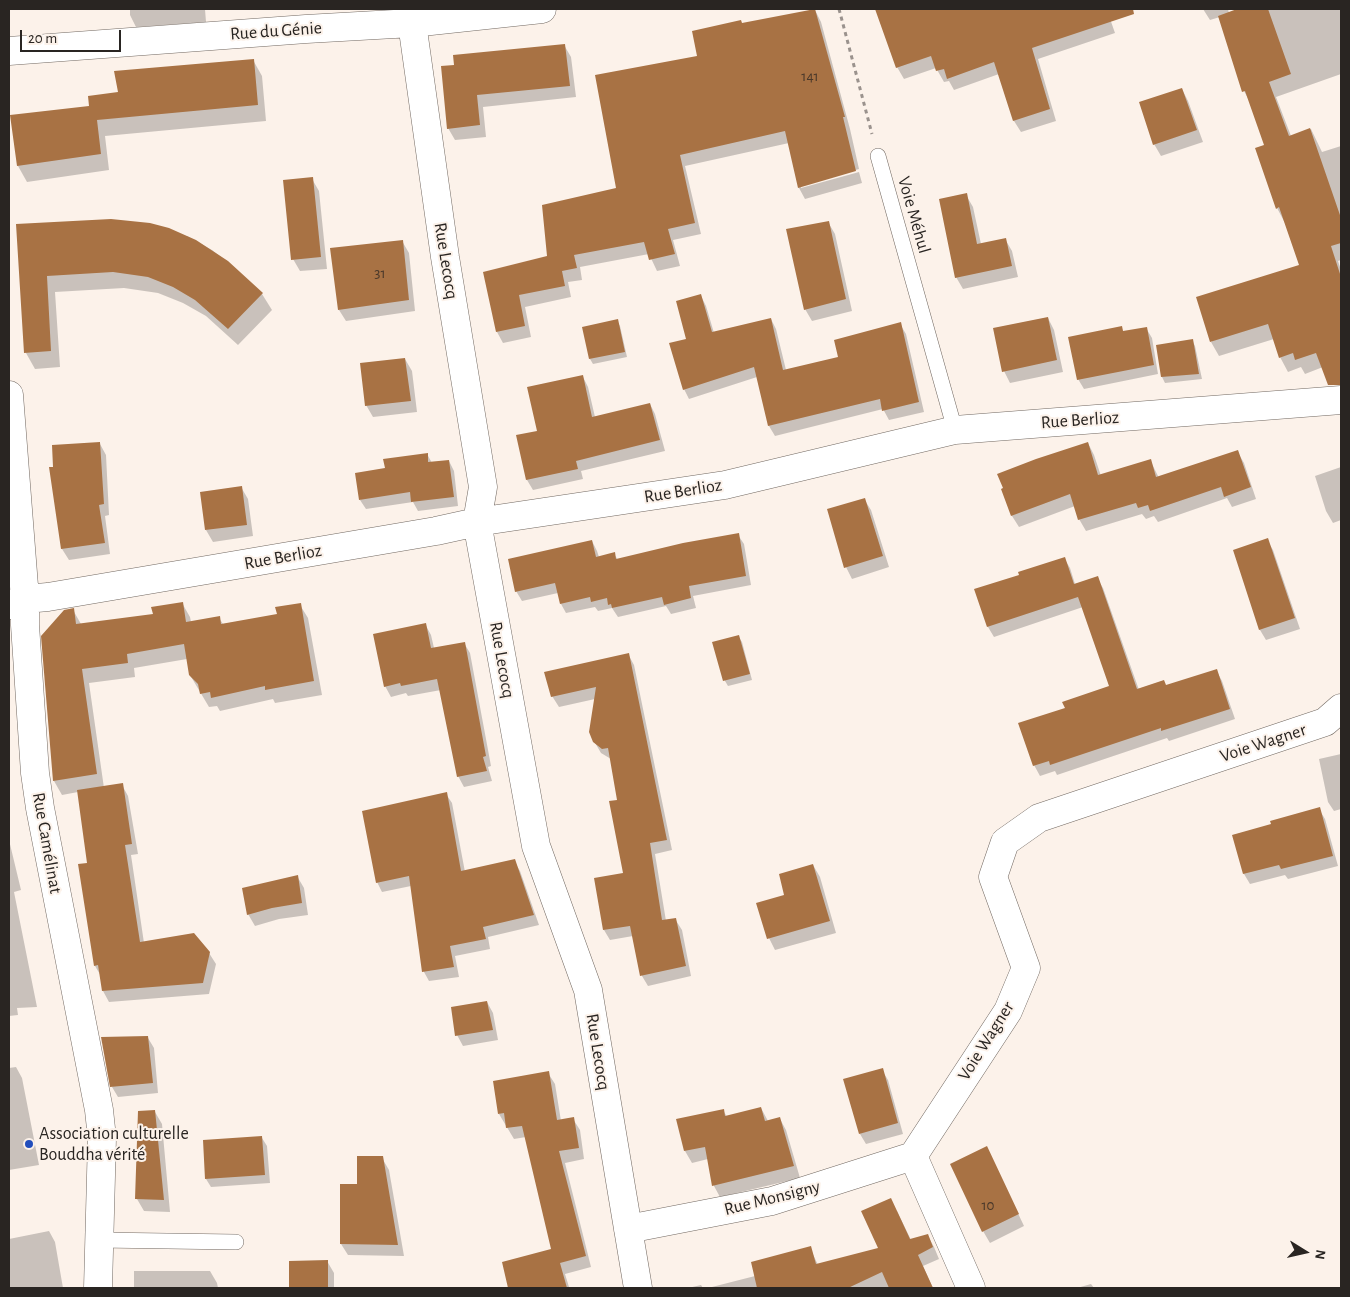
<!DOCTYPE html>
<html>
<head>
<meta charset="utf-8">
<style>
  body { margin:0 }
  #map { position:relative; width:1350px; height:1297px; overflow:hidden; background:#fcf2ea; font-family:"Alegreya Sans",sans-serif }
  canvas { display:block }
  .frame { position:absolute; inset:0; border:10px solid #292522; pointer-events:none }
  .north { position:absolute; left:1280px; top:1227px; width:50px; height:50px; -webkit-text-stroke:4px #fcf2ea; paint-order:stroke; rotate:100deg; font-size:14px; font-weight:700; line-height:20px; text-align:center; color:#292522 }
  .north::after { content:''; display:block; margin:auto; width:18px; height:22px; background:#292522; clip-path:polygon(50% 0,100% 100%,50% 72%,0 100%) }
  .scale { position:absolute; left:20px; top:30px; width:101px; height:22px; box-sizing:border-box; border:2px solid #292522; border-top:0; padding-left:6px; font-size:15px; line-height:18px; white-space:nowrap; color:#292522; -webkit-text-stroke:4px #fcf2ea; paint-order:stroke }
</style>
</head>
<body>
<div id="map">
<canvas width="1350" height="1297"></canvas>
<div class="frame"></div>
<div class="north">N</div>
<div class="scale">20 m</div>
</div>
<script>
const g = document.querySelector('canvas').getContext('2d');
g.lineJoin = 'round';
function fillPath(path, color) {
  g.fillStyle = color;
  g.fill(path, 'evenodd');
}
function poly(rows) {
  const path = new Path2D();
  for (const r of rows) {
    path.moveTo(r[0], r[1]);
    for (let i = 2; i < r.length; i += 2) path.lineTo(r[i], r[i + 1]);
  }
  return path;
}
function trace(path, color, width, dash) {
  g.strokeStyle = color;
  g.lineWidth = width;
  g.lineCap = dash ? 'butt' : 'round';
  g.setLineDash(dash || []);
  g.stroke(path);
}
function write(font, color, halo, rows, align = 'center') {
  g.font = font + ' "Alegreya Sans",sans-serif';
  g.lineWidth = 4;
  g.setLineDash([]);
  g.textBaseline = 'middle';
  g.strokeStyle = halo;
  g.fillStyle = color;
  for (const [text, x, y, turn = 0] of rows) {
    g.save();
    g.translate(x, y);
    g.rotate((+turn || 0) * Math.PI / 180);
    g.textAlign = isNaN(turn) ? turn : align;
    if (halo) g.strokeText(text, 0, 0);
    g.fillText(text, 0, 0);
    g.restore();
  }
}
const shadow = poly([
  [130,9,205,9,206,22,136,27,130,15],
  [877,9,1114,9,1114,11,1108,13,1115,33,1038,59,1056,121,1021,132,1014,121,999,74,954,90,949,81,944,82,936,68,904,79,897,67],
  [1203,9,1228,9,1229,13,1241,9,1341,9,1341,74,1276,97,1291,136,1311,129,1322,152,1341,146,1341,260,1338,261,1341,270,1341,379,1330,380,1323,367,1305,374,1301,367,1288,372,1280,357,1274,339,1219,356,1211,342,1301,266,1285,223,1277,208,1266,145,1252,106,1244,91,1220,17,1210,20],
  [815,10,821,22,850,129,859,169,801,186,801,188,859,172,862,183,805,199,799,188,789,143,685,166,701,234,673,240,680,266,657,271,649,254,580,267,582,280,568,282,571,297,525,307,531,337,503,343,497,332,485,273,548,257,617,189,698,57,742,24],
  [564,45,571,57,576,97,483,107,486,137,455,140,448,128,455,66],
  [253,60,262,76,266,121,105,136,109,170,27,182,18,166,11,116,90,107,119,93],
  [1182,89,1188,101,1203,142,1161,156,1154,144],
  [312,179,319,191,327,269,300,271,293,259],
  [966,195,973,207,981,244,1005,239,1012,251,1018,277,963,289,956,277],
  [828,222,835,234,852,311,812,321,805,309],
  [18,225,187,236,212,250,235,268,262,294,272,310,238,345,206,316,183,303,158,293,124,288,55,292,60,367,35,369,26,353],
  [402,241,409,253,415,311,346,321,339,310],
  [701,296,706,306,714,333,771,319,776,329,786,370,839,358,900,324,906,334,924,412,889,420,883,409,775,436,769,426,757,377,689,399,684,389,687,340],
  [1048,318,1054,330,1063,372,1010,383,1004,371],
  [617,321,620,326,627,357,593,364,590,359,583,328],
  [1121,327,1124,333,1146,328,1152,338,1158,374,1084,389,1078,379],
  [1192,340,1195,346,1202,379,1165,383,1162,377,1157,346],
  [405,359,412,371,417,412,373,417,366,405],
  [583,377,588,387,595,417,650,404,655,414,665,451,581,471,583,479,533,490,527,480,517,436,538,432],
  [1088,443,1094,455,1101,476,1150,460,1159,478,1237,451,1244,463,1256,499,1232,507,1227,498,1158,522,1154,516,1146,519,1142,514,1086,531,1079,519,1075,506,1019,527,1012,516,1002,489],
  [100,444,106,455,109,515,105,516,110,554,69,560,62,549,55,468],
  [427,454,432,463,449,461,454,471,458,506,418,511,413,502,366,509,360,500,386,469],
  [1341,467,1341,520,1333,523,1326,511,1315,476],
  [241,487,248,499,253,536,213,542,206,530],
  [864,499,871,510,889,567,852,579,846,567],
  [738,535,744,544,751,585,693,596,696,608,671,614,666,606,618,617,612,608,598,611,595,607,566,613,561,604,558,593,522,601,516,591,592,541,597,551,599,557,614,554,618,560],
  [1267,540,1273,550,1300,629,1266,640,1260,630,1234,551],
  [1064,558,1070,568,1075,584,1097,578,1103,588,1139,690,1166,686,1216,670,1222,681,1235,719,1169,741,1167,738,1057,775,1055,771,1040,776,1034,765,1066,709,1110,687,1083,607,994,637,988,627,976,590,1020,576],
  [182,603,190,617,191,622,219,618,223,624,278,615,300,605,308,618,322,695,275,703,273,699,220,711,217,706,209,707,190,675,187,659,134,668,135,677,89,683,104,788,122,785,128,796,138,854,131,855,144,943,209,953,216,964,209,994,109,1002,103,991,101,976,95,966,89,864,78,792,62,795,54,781,43,636,73,610,81,624,154,615],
  [425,624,431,635,434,648,464,643,470,653,491,766,488,767,492,781,464,787,458,776,441,690,408,696,406,693,391,697,385,686],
  [738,636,742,642,752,680,728,686,725,681,714,643],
  [628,654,634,665,672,850,655,854,666,921,675,919,682,930,691,976,648,986,642,976,633,936,610,940,604,930,625,874,618,801,611,759,601,753,594,741,595,699,559,707,552,696],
  [1341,754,1341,809,1334,811,1328,802,1319,759],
  [446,794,452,803,465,872,514,861,520,871,539,925,488,937,490,949,455,956,459,977,429,981,424,972,411,886,382,892,377,882],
  [1319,809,1325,819,1338,866,1288,879,1285,875,1250,884,1244,874,1233,835,1273,825],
  [9,840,21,890,14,892,37,1007,17,1008,18,1015,9,1016],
  [813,865,820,877,836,933,775,950,769,938,786,896],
  [297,876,304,888,308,915,279,919,255,926,248,914],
  [487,1002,493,1013,498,1040,463,1046,457,1035],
  [148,1038,154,1048,158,1093,118,1097,112,1087],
  [16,1067,22,1078,39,1165,9,1170,9,1068],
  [882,1070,888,1080,903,1134,866,1144,860,1134],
  [548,1073,555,1084,561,1121,573,1119,580,1130,584,1159,565,1163,591,1267,565,1274,569,1287,563,1288,509,1288,504,1262,553,1250,526,1137,514,1139,499,1114],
  [761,1108,768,1121,780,1119,786,1130,800,1178,720,1197,714,1186,708,1159,692,1163,685,1151,678,1120,723,1110,727,1117],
  [155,1112,162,1124,170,1212,144,1211,137,1199],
  [262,1138,267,1146,270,1183,211,1187,206,1179],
  [987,1148,1024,1226,990,1243,983,1231],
  [382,1158,389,1170,404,1256,348,1255,341,1244,358,1186],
  [897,1211,911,1240,928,1236,934,1247,939,1259,923,1266,933,1288,708,1288,755,1276,810,1248,818,1265,880,1249],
  [49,1231,55,1242,63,1288,9,1288,9,1239],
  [327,1261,334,1273,334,1288,291,1288,290,1262],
  [134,1271,210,1271,217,1283,218,1288,134,1288],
  [1091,1284,1094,1288,1077,1288],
  [701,1285,703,1288,688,1288]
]);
const building = poly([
  [815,9,845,117,843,117,856,171,798,188,785,131,680,155,695,223,668,229,675,254,649,260,644,242,574,255,577,268,562,271,565,286,519,295,525,326,496,332,483,272,547,256,542,205,616,188,595,75,697,56,692,31,741,20,742,23],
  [875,9,1133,9,1134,14,1032,48,1050,109,1013,121,994,62,947,79,944,69,936,71,931,56,896,68],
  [1237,9,1268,9,1291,74,1269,82,1289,136,1310,128,1341,218,1341,243,1331,246,1341,277,1341,385,1328,385,1316,353,1295,360,1293,353,1279,358,1268,324,1210,342,1196,297,1299,265,1279,207,1276,209,1255,148,1264,145,1245,91,1242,92,1218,16],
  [565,44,570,86,477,95,480,125,447,129,441,66,454,65,453,55],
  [254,59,258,105,97,120,101,154,17,166,10,115,89,106,88,96,118,92,114,71],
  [1182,88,1197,130,1153,145,1139,102],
  [313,177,321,257,291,260,283,180],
  [967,193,977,244,1006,238,1012,266,955,278,939,199],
  [111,219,150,223,169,228,196,240,228,261,263,293,228,329,195,300,173,287,148,277,113,272,47,276,51,351,24,353,16,224],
  [829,221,846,299,804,310,786,229],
  [403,240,409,300,338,310,330,248],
  [701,294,712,332,771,318,783,370,838,357,834,340,901,322,919,402,882,411,880,399,768,426,754,367,683,390,669,343,686,339,676,301],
  [1048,317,1057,360,1002,372,993,328],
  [618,319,625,352,589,359,582,327],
  [1122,326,1123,331,1147,327,1154,365,1077,380,1068,337],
  [1193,339,1199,374,1161,377,1156,345],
  [405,358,411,401,365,406,360,363],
  [583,375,592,417,650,403,660,440,576,461,578,469,526,480,516,435,537,431,527,387],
  [100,442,104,504,99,505,105,543,61,549,49,467,53,467,52,445],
  [1088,442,1098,475,1151,459,1156,477,1238,450,1251,487,1224,497,1221,487,1150,511,1148,505,1138,508,1136,503,1078,520,1070,494,1011,516,1001,489,1003,488,997,474,1036,459],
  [428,453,428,462,449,460,454,497,411,502,410,492,359,500,355,473,385,468,383,459],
  [242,486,247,525,205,530,200,492],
  [865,498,883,556,844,568,827,509],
  [739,533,746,576,689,586,691,598,664,605,662,597,612,608,611,604,608,605,607,598,591,602,590,597,560,604,555,583,515,592,508,559,592,540,596,557,615,552,616,559,683,543],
  [1268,538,1295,618,1259,630,1233,550],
  [1065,557,1074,584,1098,576,1137,689,1164,680,1166,685,1217,669,1230,709,1161,731,1161,728,1050,765,1049,761,1033,766,1018,723,1065,708,1062,702,1109,686,1078,597,987,627,974,589,1019,575,1018,572],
  [183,602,186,622,220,616,221,624,277,614,275,607,301,603,314,681,265,690,265,686,211,698,210,692,200,694,198,684,189,675,184,644,127,654,128,663,82,669,97,774,53,781,41,636,64,610,74,608,76,624,153,614,151,607],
  [426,623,431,648,465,642,486,756,483,757,487,771,457,777,437,679,401,686,400,683,384,687,373,634],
  [739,635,750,674,723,681,712,642],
  [629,653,667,840,650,843,662,920,676,918,686,966,640,976,630,926,603,930,594,878,623,873,609,801,617,800,608,748,602,749,593,742,589,732,596,687,551,697,544,672],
  [123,783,132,844,125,845,140,942,194,933,210,952,203,983,102,991,98,965,94,966,78,864,87,863,77,790],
  [447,792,461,871,515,859,534,915,483,927,486,939,450,946,454,967,422,972,409,876,376,883,362,811],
  [1320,807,1333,856,1281,869,1279,865,1243,874,1232,835,1271,824,1270,821],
  [813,864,830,921,767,939,756,903,784,895,779,874],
  [298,875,302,903,272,908,247,915,242,888],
  [487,1001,493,1030,455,1036,451,1007],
  [148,1036,153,1083,110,1087,101,1037],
  [883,1068,898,1123,859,1134,843,1079],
  [549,1071,557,1120,574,1117,579,1148,559,1151,586,1256,560,1263,567,1288,508,1288,502,1262,551,1249,522,1126,506,1128,504,1113,498,1114,493,1081],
  [761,1107,765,1121,780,1117,794,1166,712,1186,705,1147,684,1151,676,1119,724,1109,725,1116],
  [155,1110,164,1200,135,1199,138,1111],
  [262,1136,265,1175,205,1179,203,1140],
  [987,1146,1019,1214,982,1232,950,1164],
  [357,1156,383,1156,398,1245,340,1244,340,1184,357,1184],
  [891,1198,910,1239,928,1234,933,1247,918,1255,933,1288,889,1288,882,1272,848,1288,757,1288,751,1262,811,1246,816,1264,878,1248,861,1211],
  [328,1260,328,1288,289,1288,289,1261]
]);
const path = poly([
  [839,9,872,134]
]);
const lane = poly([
  [878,156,955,430],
  [99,1240,236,1242]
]);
const street = poly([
  [412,23,445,257,483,487,477,522,536,846,588,990,638,1288],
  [9,51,306,29,412,23,542,9],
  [9,395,25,599,25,625,35,773,40,808,99,1110,102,1138,98,1288],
  [9,605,25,599,48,597,436,531,477,522,725,485,955,430,1341,400],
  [628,1229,772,1201,913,1156],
  [971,1288,913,1156,1008,1011,1026,968,993,877,1005,842,1039,818,1325,722,1341,708]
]);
const markers = [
  [29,1144,5,"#224ebc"]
];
const numberNames = [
  ["141",810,76],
  ["31",380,273],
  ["10",988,1205]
];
const streetNames = [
  ["Rue du Génie",276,31,-4],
  ["Voie Méhul",914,215,74],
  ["Rue Lecocq",446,261,81],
  ["Rue Berlioz",1080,420,-4],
  ["Rue Berlioz",683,491,-9],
  ["Rue Berlioz",283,557,-10],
  ["Rue Lecocq",502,660,80],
  ["Voie Wagner",1263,743,-18],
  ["Rue Camélinat",47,843,80],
  ["Voie Wagner",986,1041,-58],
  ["Rue Lecocq",598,1052,81],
  ["Rue Monsigny",772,1198,-14]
];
const poiNames = [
  ["Association culturelle",39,1134],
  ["Bouddha vérité",39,1155]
];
fillPath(shadow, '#0003');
fillPath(building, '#a87244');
trace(lane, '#726962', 16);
trace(street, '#726962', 29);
trace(path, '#9a928d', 3, [4, 4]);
trace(lane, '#fff', 15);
trace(street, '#fff', 28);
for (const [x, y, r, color] of markers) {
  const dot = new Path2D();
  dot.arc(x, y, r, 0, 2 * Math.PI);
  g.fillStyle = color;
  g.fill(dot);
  trace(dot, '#fcf2ea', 2);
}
write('15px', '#49382a', null, numberNames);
write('18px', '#292522', '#fcf2ea', streetNames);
write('18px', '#292522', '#fcf2ea', poiNames, 'left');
</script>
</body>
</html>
